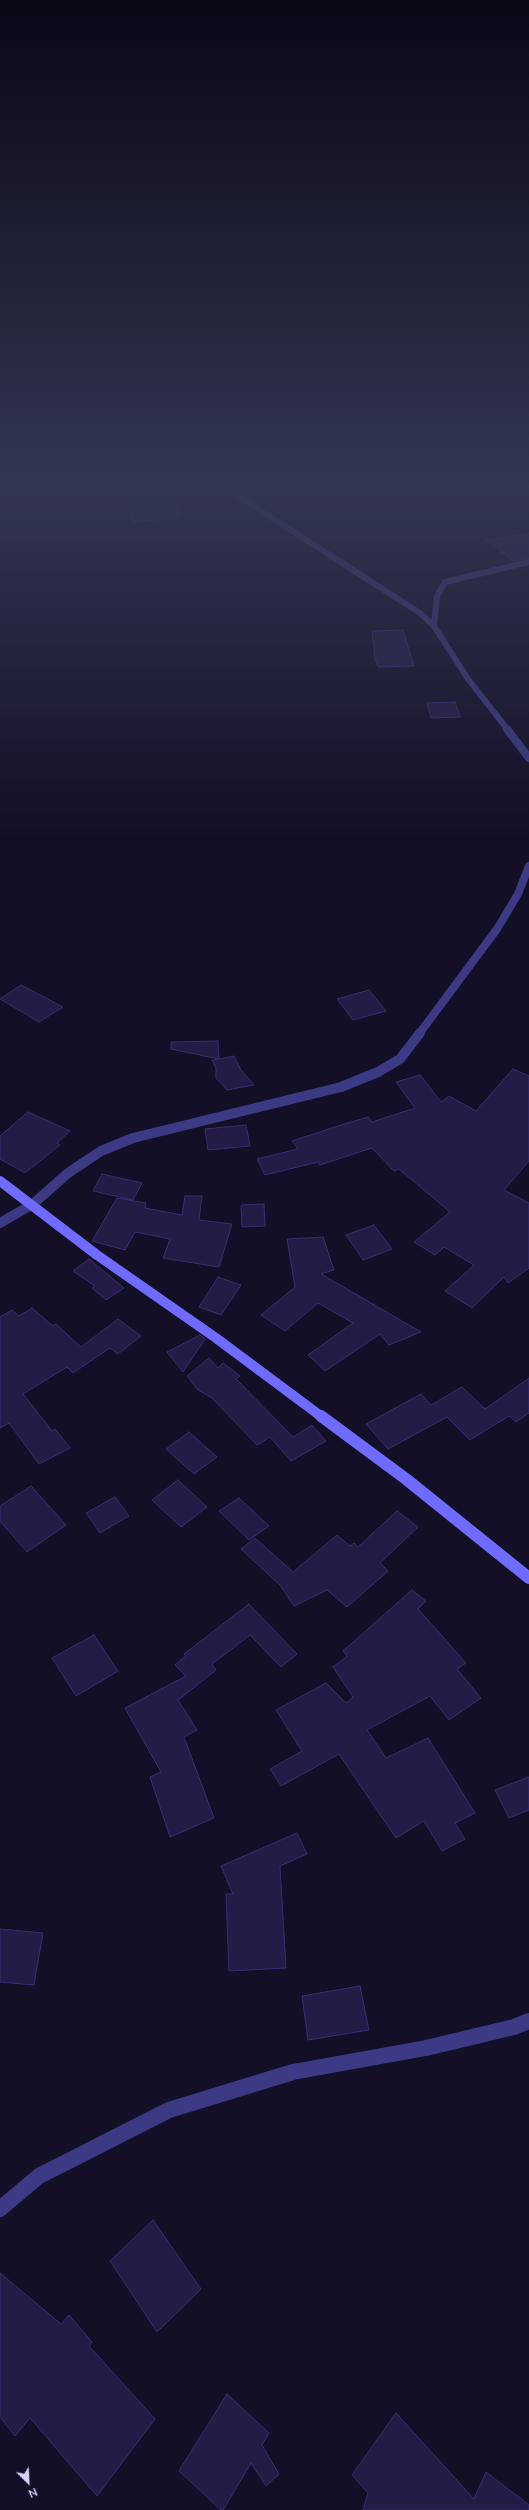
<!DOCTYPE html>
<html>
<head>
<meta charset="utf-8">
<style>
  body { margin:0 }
  #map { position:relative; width:529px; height:2510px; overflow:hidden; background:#130f26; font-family:Mulish,sans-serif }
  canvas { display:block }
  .north { position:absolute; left:8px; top:2462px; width:40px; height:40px; -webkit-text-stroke:3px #130f26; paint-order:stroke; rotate:156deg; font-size:11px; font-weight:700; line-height:16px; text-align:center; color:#d9d4ff }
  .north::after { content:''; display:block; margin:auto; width:14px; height:18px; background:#d9d4ff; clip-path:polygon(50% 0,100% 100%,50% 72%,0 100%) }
</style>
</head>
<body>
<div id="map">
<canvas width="529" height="2510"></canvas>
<div class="north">N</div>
</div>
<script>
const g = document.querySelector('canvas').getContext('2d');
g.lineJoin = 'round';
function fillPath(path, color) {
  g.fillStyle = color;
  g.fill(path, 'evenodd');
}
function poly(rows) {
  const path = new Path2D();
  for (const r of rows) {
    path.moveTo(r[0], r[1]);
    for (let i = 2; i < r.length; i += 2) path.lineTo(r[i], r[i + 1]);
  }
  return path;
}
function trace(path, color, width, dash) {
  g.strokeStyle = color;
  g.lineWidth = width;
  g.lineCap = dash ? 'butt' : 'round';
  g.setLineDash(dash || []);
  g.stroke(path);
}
const building = poly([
  [127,506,179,507,179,518,133,522,127,506],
  [529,533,529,558,513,561,486,540,529,533],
  [403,630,414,666,378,667,375,659,372,631,403,630],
  [455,702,460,717,431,718,427,703,455,702],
  [21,985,63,1007,39,1022,0,999,21,985],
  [369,990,386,1011,353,1020,337,999,369,990],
  [218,1041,219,1059,234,1056,241,1070,254,1085,227,1090,216,1078,216,1068,212,1060,219,1059,171,1049,171,1042,218,1041],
  [513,1069,529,1076,529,1161,504,1190,529,1203,529,1268,508,1283,504,1277,472,1308,445,1291,474,1265,444,1247,435,1255,414,1242,450,1212,399,1169,394,1171,372,1148,320,1165,318,1162,265,1175,257,1159,298,1149,292,1141,341,1125,368,1117,372,1122,415,1108,396,1082,420,1075,441,1102,449,1096,476,1111,513,1069],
  [28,1112,70,1131,57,1143,60,1145,25,1173,0,1159,0,1136,28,1112],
  [246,1125,250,1146,208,1150,205,1129,246,1125],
  [102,1174,142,1183,133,1200,93,1191,102,1174],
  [185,1196,202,1196,199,1220,232,1224,219,1267,163,1258,170,1239,135,1232,125,1250,92,1241,117,1198,146,1203,145,1208,182,1215,185,1196],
  [264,1204,265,1226,242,1227,241,1205,264,1204],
  [374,1225,392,1249,363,1260,346,1235,374,1225],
  [323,1237,334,1270,321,1274,421,1332,389,1345,380,1334,325,1371,308,1355,353,1323,318,1303,285,1331,261,1315,295,1287,287,1239,323,1237],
  [89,1259,124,1288,106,1300,92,1288,95,1286,73,1271,89,1259],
  [218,1277,241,1285,221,1315,199,1307,218,1277],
  [32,1308,53,1326,56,1324,81,1347,118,1319,141,1336,118,1354,110,1348,73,1373,67,1367,23,1394,52,1431,55,1429,70,1448,39,1464,9,1423,0,1428,0,1317,12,1310,19,1316,32,1308],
  [200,1335,205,1339,183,1372,167,1352,200,1335],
  [209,1358,218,1368,223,1363,240,1376,236,1379,293,1437,312,1425,326,1441,291,1461,270,1437,257,1445,212,1398,198,1390,187,1376,209,1358],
  [529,1378,529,1413,516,1422,509,1416,470,1440,447,1417,388,1449,366,1424,421,1394,431,1405,462,1387,485,1409,529,1378],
  [189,1432,217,1457,194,1474,166,1449,189,1432],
  [178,1480,207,1507,181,1527,152,1500,178,1480],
  [31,1486,66,1525,27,1552,0,1521,0,1506,31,1486],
  [115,1497,129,1516,100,1533,86,1513,115,1497],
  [239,1498,269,1526,249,1540,219,1511,239,1498],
  [397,1511,418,1527,380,1563,388,1571,347,1607,327,1590,294,1606,280,1585,241,1549,255,1538,293,1572,337,1535,350,1546,354,1543,358,1547,397,1511],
  [412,1590,426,1601,418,1609,466,1663,457,1669,481,1698,449,1720,430,1696,367,1730,386,1758,428,1738,475,1813,455,1823,465,1839,442,1851,424,1821,396,1838,339,1754,281,1786,270,1769,302,1751,276,1710,326,1683,346,1703,353,1697,333,1667,347,1656,343,1651,412,1590],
  [249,1604,297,1654,281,1667,250,1635,212,1664,216,1670,178,1700,197,1730,184,1737,214,1818,170,1837,150,1777,161,1772,125,1708,186,1676,175,1665,186,1656,184,1654,249,1604],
  [94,1635,118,1671,76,1696,52,1658,94,1635],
  [529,1777,529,1810,509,1818,495,1790,529,1777],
  [297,1833,307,1854,280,1866,286,1968,229,1971,226,1894,233,1894,221,1866,297,1833],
  [0,1929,43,1933,34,1985,0,1982,0,1929],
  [360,1986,369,2030,308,2040,302,1996,360,1986],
  [153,2220,201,2289,157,2332,110,2261,153,2220],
  [0,2273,61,2324,69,2315,92,2342,89,2346,155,2419,97,2496,30,2418,15,2436,0,2417,0,2273],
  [227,2394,269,2433,262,2445,279,2474,266,2486,251,2463,223,2510,221,2510,179,2471,227,2394],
  [396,2413,474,2499,486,2472,529,2505,529,2510,363,2510,368,2493,352,2475,396,2413]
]);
const streetFar3 = poly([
  [232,489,241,498,420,613,434,626,468,679,508,730],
  [434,626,437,596,445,582,529,562]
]);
const streetFar2 = poly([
  [507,729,529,758],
  [419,1034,497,929,518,894,529,866]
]);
const streetFar1 = poly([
  [0,1223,33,1204,68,1173,101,1151,133,1138,341,1087,378,1072,400,1059,420,1033]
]);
const street = poly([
  [0,2209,39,2176,169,2110,293,2072,426,2048,514,2027,529,2021]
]);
const secondaryFar1 = poly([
  [0,1181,97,1255,216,1338,322,1417]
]);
const secondary = poly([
  [321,1416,406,1479,529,1578]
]);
fillPath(building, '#241b47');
trace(building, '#3b2d73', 1);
trace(streetFar3, '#3d3a85', 6);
trace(streetFar2, '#3d3a85', 8);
trace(streetFar1, '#3d3a85', 10);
trace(street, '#3d3a85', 16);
trace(secondaryFar1, '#6f6bff', 10);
trace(secondary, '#6f6bff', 12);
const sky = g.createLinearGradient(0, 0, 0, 841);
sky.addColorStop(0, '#0a0815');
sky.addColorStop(0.58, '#333752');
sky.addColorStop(1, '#33375200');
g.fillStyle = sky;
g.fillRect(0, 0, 529, 841);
</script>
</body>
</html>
